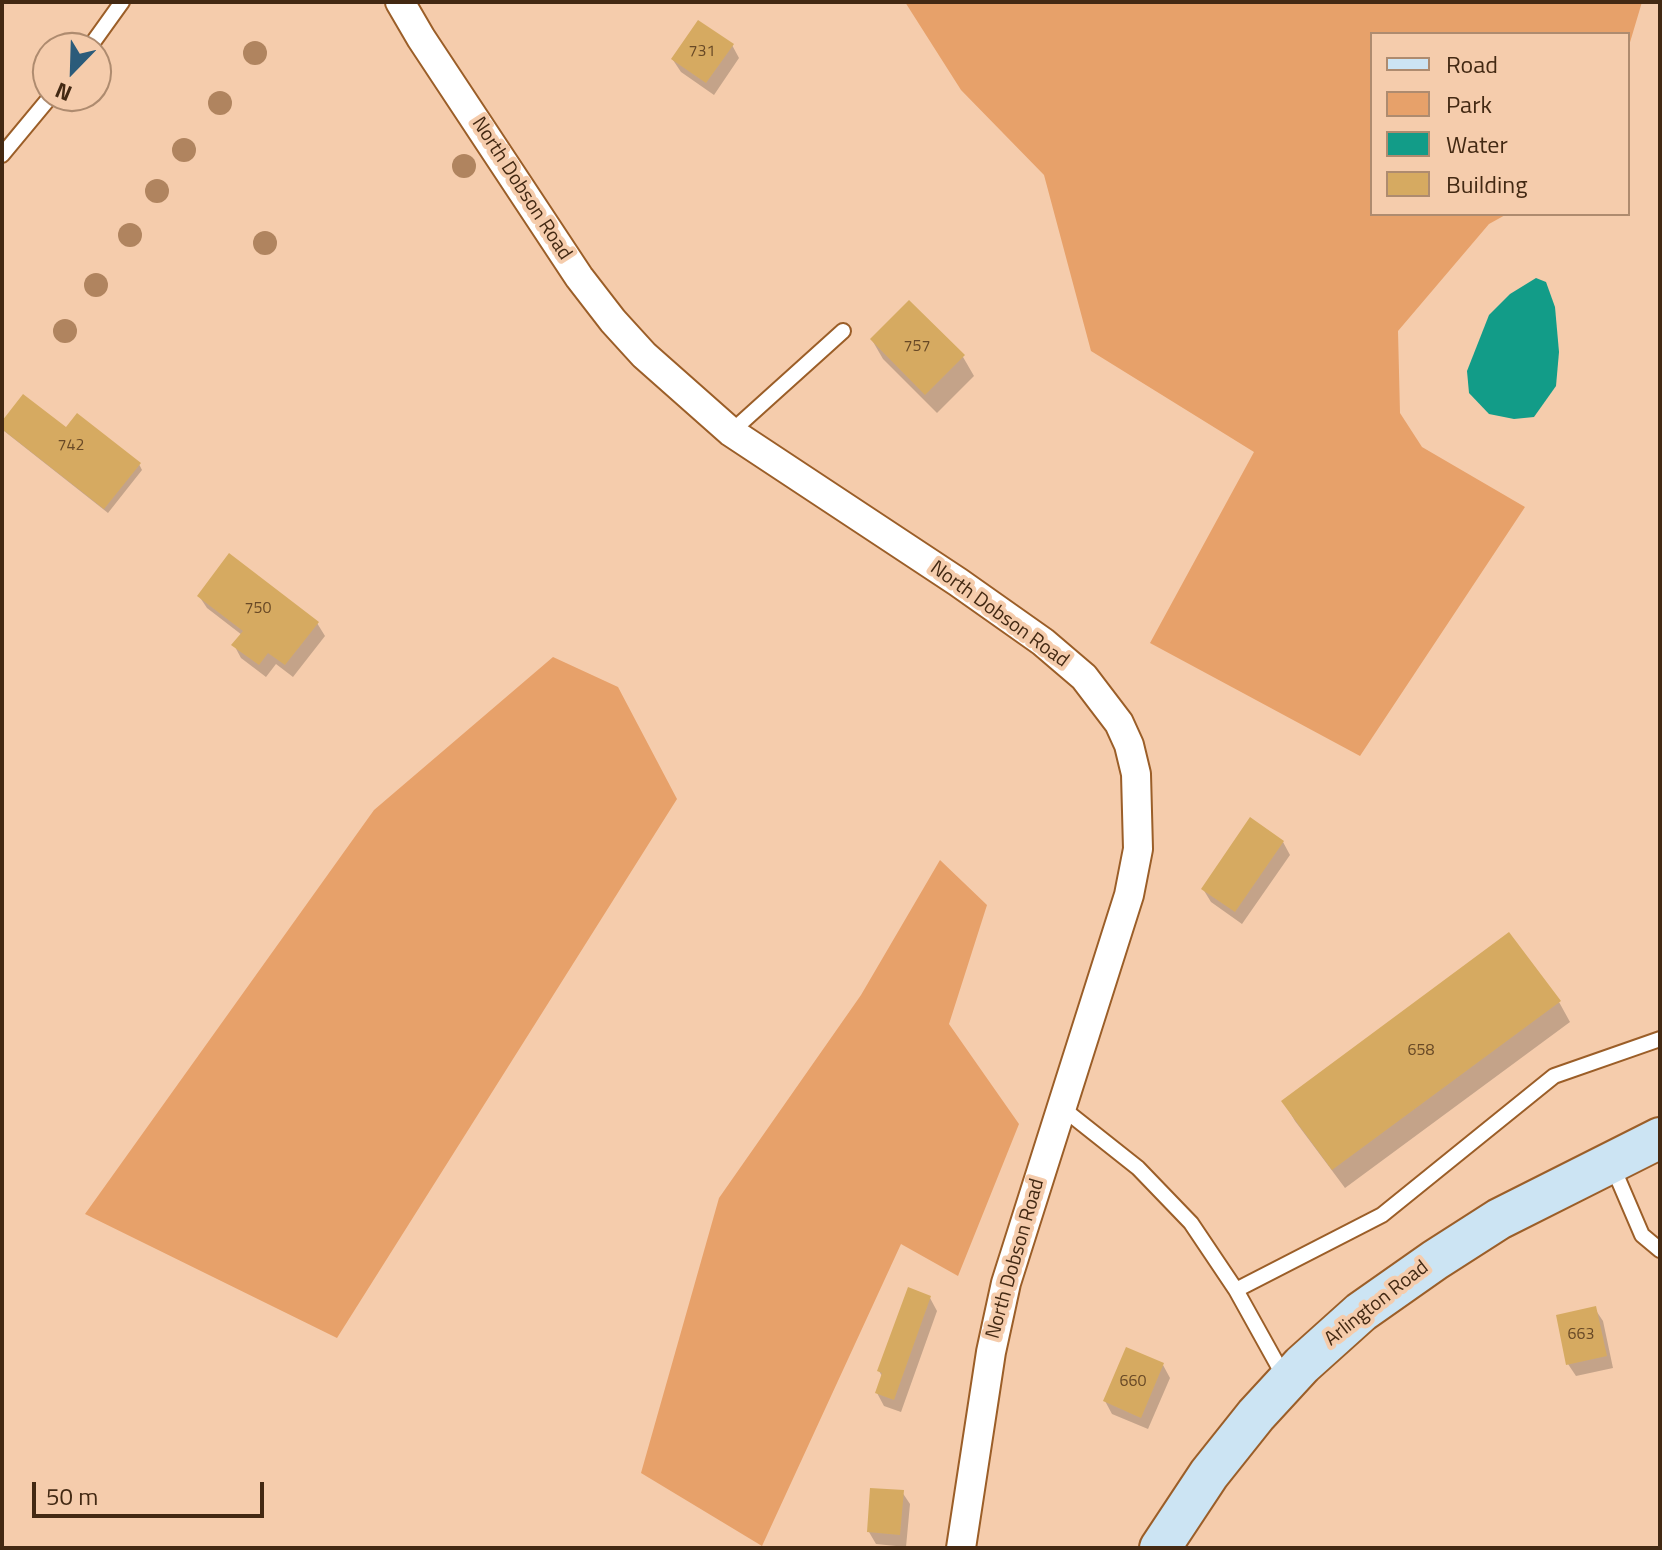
<!DOCTYPE html>
<html>
<head>
<meta charset="utf-8">
<style>
  body { margin:0 }
  #map { position:relative; width:1662px; height:1550px; overflow:hidden; background:#f5ccac; font-family:"Titillium Web",sans-serif }
  canvas { display:block }
  .frame { position:absolute; inset:0; border:4px solid #432913; pointer-events:none }
  .legend { position:absolute; left:1370px; top:32px; width:260px; height:184px; box-sizing:border-box; background:#f5ccac; border:2px solid #ae8b6f; margin:0; padding:10px 14px; list-style:none; font-size:24px; color:#432913 }
  .legend li { display:flex; align-items:center; gap:16px; height:40px }
  .legend b { width:40px; border:2px solid #ae8b6f }
  .north { position:absolute; left:32px; top:32px; width:80px; height:80px; box-sizing:border-box; background:#f5ccac; border:2px solid #ae8b6f; border-radius:50%; rotate:203deg; font-size:22px; font-weight:700; line-height:32px; text-align:center; color:#432913 }
  .north::after { content:''; display:block; margin:auto; width:28px; height:36px; background:#2b5b7a; clip-path:polygon(50% 0,100% 100%,50% 72%,0 100%) }
  .scale { position:absolute; left:32px; top:1482px; width:232px; height:36px; box-sizing:border-box; border:4px solid #432913; border-top:0; padding-left:10px; font-size:24px; line-height:28px; white-space:nowrap; color:#432913; -webkit-text-stroke:6px #f5ccac; paint-order:stroke }
</style>
</head>
<body>
<div id="map">
<canvas width="1662" height="1550"></canvas>
<div class="frame"></div>
<ul class="legend">
<li><b style="height:10px;background:#cce4f3"></b>Road</li>
<li><b style="height:22px;background:#e7a16a"></b>Park</li>
<li><b style="height:22px;background:#129c88"></b>Water</li>
<li><b style="height:22px;background:#d6aa61"></b>Building</li>
</ul>
<div class="north">N</div>
<div class="scale">50 m</div>
</div>
<script>
const g = document.querySelector('canvas').getContext('2d');
g.lineJoin = 'round';
function fillPath(path, color) {
  g.fillStyle = color;
  g.fill(path, 'evenodd');
}
function poly(rows) {
  const path = new Path2D();
  for (const r of rows) {
    path.moveTo(r[0], r[1]);
    for (let i = 2; i < r.length; i += 2) path.lineTo(r[i], r[i + 1]);
  }
  return path;
}
function trace(path, color, width, dash) {
  g.strokeStyle = color;
  g.lineWidth = width;
  g.lineCap = dash ? 'butt' : 'round';
  g.setLineDash(dash || []);
  g.stroke(path);
}
function write(font, color, halo, rows, align = 'center') {
  g.font = font + ' "Titillium Web",sans-serif';
  g.lineWidth = 8;
  g.setLineDash([]);
  g.textBaseline = 'middle';
  g.strokeStyle = halo;
  g.fillStyle = color;
  for (const [text, x, y, turn = 0] of rows) {
    g.save();
    g.translate(x, y);
    g.rotate((+turn || 0) * Math.PI / 180);
    g.textAlign = isNaN(turn) ? turn : align;
    if (halo) g.strokeText(text, 0, 0);
    g.fillText(text, 0, 0);
    g.restore();
  }
}
const green = poly([
  [905,2,1642,2,1628,49,1628,34,1372,34,1372,214,1507,214,1489,224,1398,331,1400,413,1422,447,1525,507,1360,756,1150,643,1254,452,1091,351,1044,175,961,90],
  [553,657,618,687,677,799,337,1338,85,1214,374,810],
  [940,860,987,905,949,1024,1019,1124,958,1276,901,1244,762,1546,641,1473,719,1198,861,995]
]);
const water = poly([
  [1536,278,1546,282,1555,307,1559,352,1556,386,1534,417,1514,419,1489,414,1469,393,1467,371,1489,315,1510,294]
]);
const shadow = poly([
  [732,45,739,58,714,95,681,72,673,60],
  [872,340,963,357,974,376,937,413,883,359],
  [2,424,139,464,142,470,108,513,4,431],
  [199,596,317,623,325,636,293,677,276,664,266,677,241,658,234,645,242,635,207,608],
  [1283,842,1290,855,1242,924,1211,902,1203,889],
  [1508,935,1559,1002,1570,1022,1345,1188,1295,1121,1283,1101],
  [930,1298,937,1311,901,1412,884,1406,877,1393,882,1376,879,1371],
  [1595,1309,1603,1321,1613,1368,1576,1376,1568,1364],
  [1163,1365,1170,1378,1148,1429,1112,1414,1105,1401],
  [902,1492,910,1504,906,1547,876,1544,869,1532]
]);
const building = poly([
  [698,20,734,44,706,83,671,59],
  [909,300,965,355,925,395,870,339],
  [23,394,66,427,77,413,141,463,104,509,2,429,2,421],
  [229,553,319,622,285,665,268,653,259,665,231,645,243,631,197,596],
  [1250,817,1284,841,1235,912,1201,889],
  [1509,932,1561,1001,1332,1170,1281,1101],
  [908,1287,931,1296,894,1400,875,1393,882,1373,877,1371],
  [1596,1306,1607,1356,1566,1365,1556,1315],
  [1126,1347,1164,1363,1141,1418,1103,1401],
  [870,1488,904,1490,900,1535,867,1532]
]);
const lane = poly([
  [89,48,122,2],
  [2,155,51,96],
  [731,432,843,331],
  [1061,1107,1138,1168,1191,1223,1236,1290],
  [1612,1165,1642,1235,1660,1250],
  [1286,1380,1236,1290,1382,1215,1554,1076,1660,1039]
]);
const street = poly([
  [400,2,421,38,579,277,613,321,644,355,731,432,958,582,1043,642,1084,677,1119,723,1129,745,1136,774,1138,849,1129,895,1006,1283,991,1352,961,1548]
]);
const secondary = poly([
  [1160,1548,1209,1474,1256,1415,1302,1365,1361,1312,1435,1260,1499,1219,1660,1138]
]);
const trees = [
  [255,53],
  [220,103],
  [184,150],
  [464,166],
  [157,191],
  [130,235],
  [265,243],
  [96,285],
  [65,331]
];
const numberNames = [
  ["731",702,52],
  ["757",917,347],
  ["742",71,446],
  ["750",258,609],
  ["658",1421,1051],
  ["663",1581,1335],
  ["660",1133,1382]
];
const streetNames = [
  ["North Dobson Road",521,189,57],
  ["North Dobson Road",999,615,36],
  ["North Dobson Road",1016,1259,-74],
  ["Arlington Road",1377,1304,-38]
];
fillPath(green, '#e7a16a');
fillPath(water, '#129c88');
fillPath(shadow, '#0003');
fillPath(building, '#d6aa61');
trace(lane, '#9b5e28', 18);
trace(street, '#9b5e28', 32);
trace(secondary, '#9b5e28', 44);
trace(lane, '#fff', 14);
trace(street, '#fff', 28);
trace(secondary, '#cce4f3', 40);
g.fillStyle = '#b0845f';
for (const [x, y] of trees) {
  g.beginPath();
  g.arc(x, y, 12, 0, 2 * Math.PI);
  g.fill();
}
write('16px', '#684926', null, numberNames);
write('20px', '#432913', '#f5ccac', streetNames);
</script>
</body>
</html>
